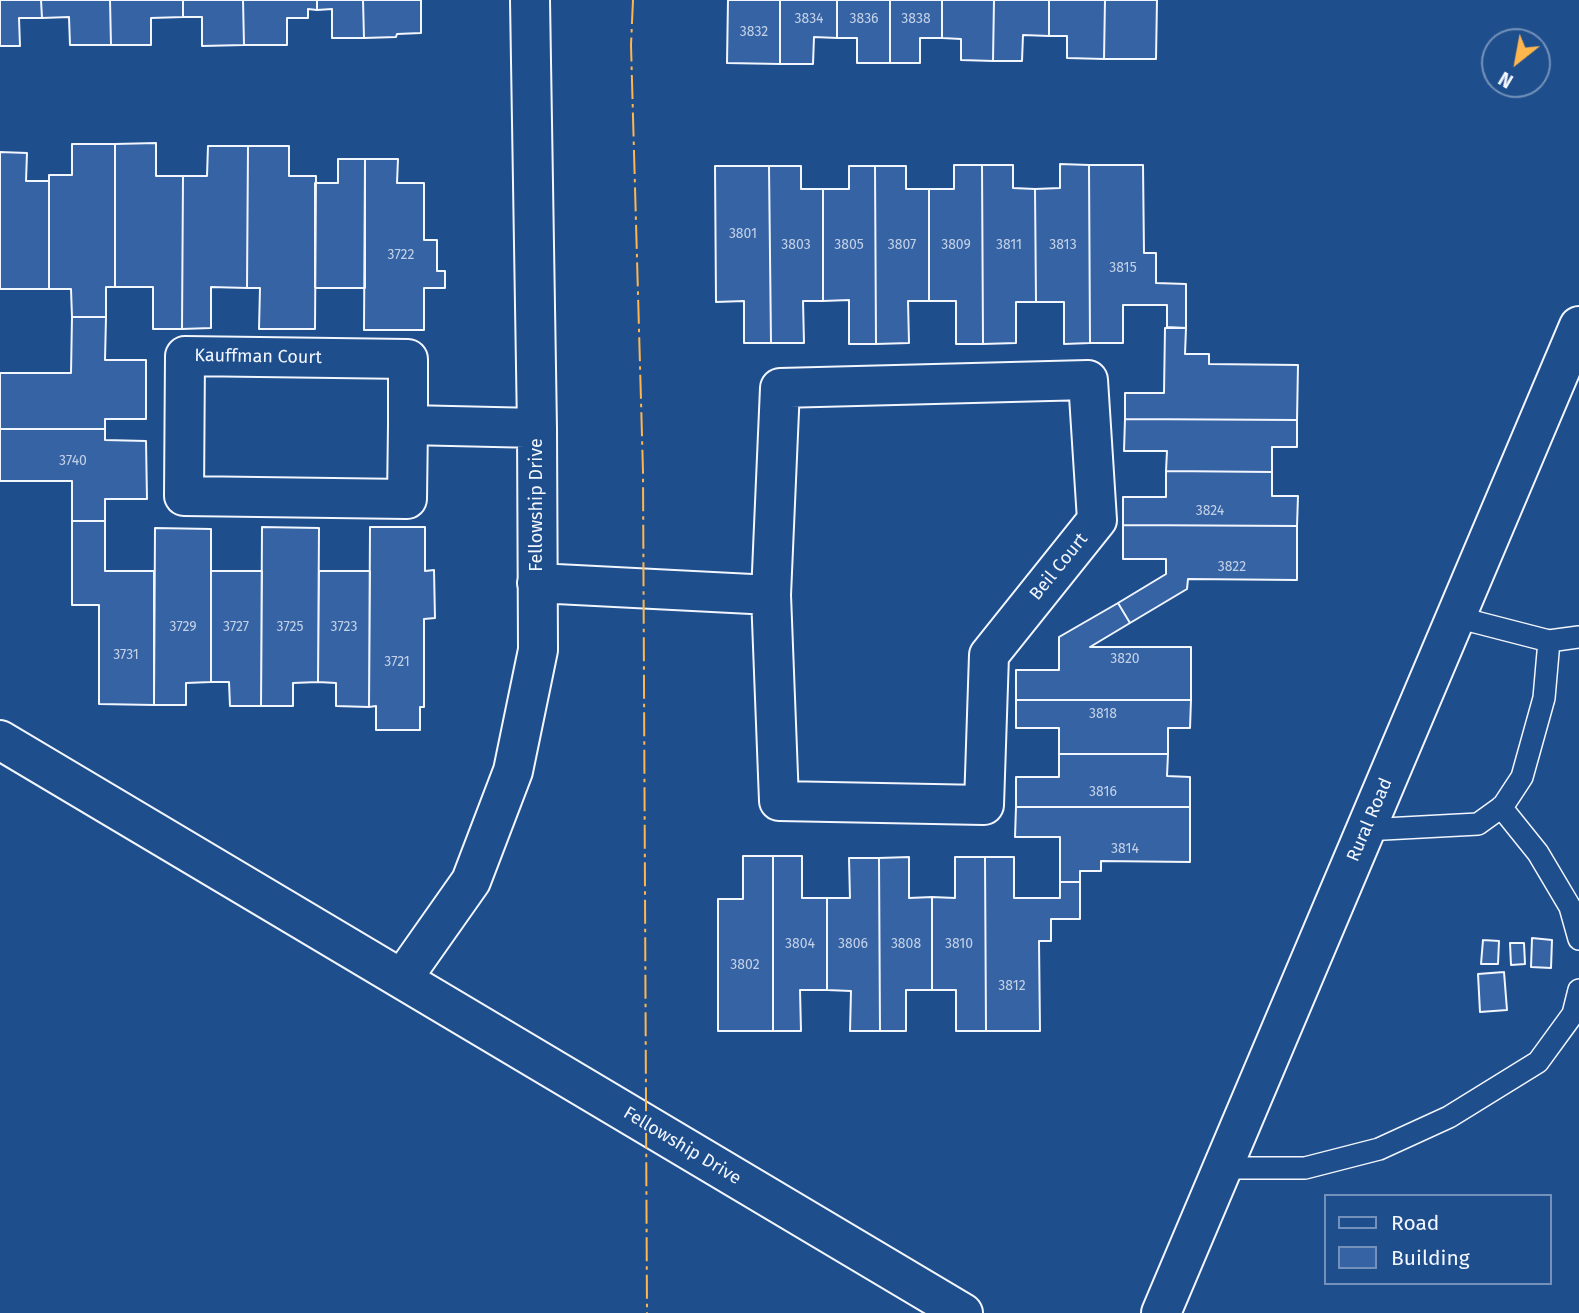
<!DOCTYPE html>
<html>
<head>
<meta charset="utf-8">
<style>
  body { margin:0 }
  #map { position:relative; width:1579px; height:1313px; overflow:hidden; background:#1f4e8c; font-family:"Fira Sans",sans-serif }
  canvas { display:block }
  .legend { position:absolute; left:1324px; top:1194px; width:228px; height:91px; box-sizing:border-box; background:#1f4e8c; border:2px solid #7391ba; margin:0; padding:9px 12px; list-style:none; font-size:21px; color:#f2f6ff }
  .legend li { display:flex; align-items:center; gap:14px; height:35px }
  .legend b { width:35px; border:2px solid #7391ba }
  .north { position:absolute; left:1481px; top:28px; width:70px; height:70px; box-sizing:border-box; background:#1f4e8c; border:2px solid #7391ba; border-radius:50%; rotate:211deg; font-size:19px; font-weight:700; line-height:28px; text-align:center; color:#f2f6ff }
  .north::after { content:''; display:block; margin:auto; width:24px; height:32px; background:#ffb74d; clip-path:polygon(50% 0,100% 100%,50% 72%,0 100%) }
</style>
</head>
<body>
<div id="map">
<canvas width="1579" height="1313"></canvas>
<ul class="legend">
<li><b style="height:9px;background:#1f4e8c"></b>Road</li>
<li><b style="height:19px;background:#3563a3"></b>Building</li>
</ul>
<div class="north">N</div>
</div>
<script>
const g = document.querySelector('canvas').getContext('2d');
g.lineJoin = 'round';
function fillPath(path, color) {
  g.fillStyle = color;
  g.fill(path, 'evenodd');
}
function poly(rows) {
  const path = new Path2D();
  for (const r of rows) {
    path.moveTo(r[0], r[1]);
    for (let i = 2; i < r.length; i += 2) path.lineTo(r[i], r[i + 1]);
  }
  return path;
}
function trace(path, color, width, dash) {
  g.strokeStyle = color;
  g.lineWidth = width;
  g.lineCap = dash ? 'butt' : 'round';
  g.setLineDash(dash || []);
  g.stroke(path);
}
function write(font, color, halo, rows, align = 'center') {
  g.font = font + ' "Fira Sans",sans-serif';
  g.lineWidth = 5;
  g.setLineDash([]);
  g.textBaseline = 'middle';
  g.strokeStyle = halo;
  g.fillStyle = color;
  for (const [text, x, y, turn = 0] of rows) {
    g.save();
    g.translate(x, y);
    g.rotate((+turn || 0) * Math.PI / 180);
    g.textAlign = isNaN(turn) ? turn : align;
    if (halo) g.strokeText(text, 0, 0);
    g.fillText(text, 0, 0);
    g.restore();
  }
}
const building = poly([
  [0,0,41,0,42,18,19,18,20,46,0,46,0,0],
  [41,0,110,0,111,45,70,45,69,17,42,18,41,0],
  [110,0,183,0,183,17,151,18,151,45,111,45,110,0],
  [183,0,243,0,244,45,202,46,202,17,183,17,183,0],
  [243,0,317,0,317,10,308,9,308,18,287,18,287,45,244,45,243,0],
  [317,0,363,0,364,38,332,38,332,9,317,10,317,0],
  [363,0,421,0,421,33,397,34,396,37,364,38,363,0],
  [728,0,780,0,780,64,727,63,728,0],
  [780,0,837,0,837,38,814,37,813,64,780,64,780,0],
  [837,0,890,0,890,63,857,63,857,38,837,38,837,0],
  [890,0,942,0,942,38,920,38,920,63,890,63,890,0],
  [942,0,994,0,993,61,961,60,961,39,942,38,942,0],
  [994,0,1049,0,1049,36,1023,35,1022,61,993,61,994,0],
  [1049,0,1105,0,1104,59,1067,58,1067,36,1049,36,1049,0],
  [1105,0,1157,0,1156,59,1104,59,1105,0],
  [156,143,156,176,183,176,182,329,153,329,153,287,115,287,115,144,156,143],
  [72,144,115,144,115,287,106,287,106,317,72,317,71,289,49,289,49,175,72,175,72,144],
  [208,146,248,146,247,288,211,287,211,328,182,329,183,176,207,176,208,146],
  [248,146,289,146,289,176,316,176,315,329,259,329,260,288,247,288,248,146],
  [0,152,27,153,26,181,49,181,49,289,0,289,0,152],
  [338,159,365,159,365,288,315,288,315,183,338,183,338,159],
  [365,159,398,159,397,183,424,183,424,240,437,240,437,271,445,271,445,288,424,288,424,330,364,330,365,159],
  [1060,164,1089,165,1090,343,1064,344,1064,302,1036,302,1035,189,1060,188,1060,164],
  [954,165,982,165,983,344,956,344,956,301,929,301,929,189,954,189,954,165],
  [982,165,1013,165,1013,188,1035,189,1036,302,1016,302,1016,343,983,344,982,165],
  [1089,165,1143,165,1144,253,1156,253,1156,283,1186,284,1186,328,1167,327,1167,305,1123,305,1123,343,1090,343,1089,165],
  [715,166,769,166,771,343,744,343,744,301,716,302,715,166],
  [769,166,801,166,801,189,823,189,823,301,803,301,804,343,771,343,769,166],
  [849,166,875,166,876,344,849,344,849,300,823,301,823,189,849,189,849,166],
  [875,166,906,166,906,189,929,189,929,301,908,301,909,343,876,344,875,166],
  [72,317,106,317,105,360,146,360,146,419,105,419,105,429,0,429,0,373,71,373,72,317],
  [1165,328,1186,328,1185,354,1209,354,1209,364,1298,365,1297,420,1125,419,1125,393,1164,393,1165,328],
  [1125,419,1297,420,1297,447,1272,447,1272,472,1166,471,1167,451,1124,451,1125,419],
  [0,429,105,429,105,440,146,441,147,499,105,499,105,521,72,521,72,481,0,481,0,429],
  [1166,471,1272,472,1272,496,1298,496,1297,526,1123,525,1123,497,1166,497,1166,471],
  [72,521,105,521,105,571,154,571,154,705,99,704,99,605,72,605,72,521],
  [1123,525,1297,526,1297,580,1188,579,1187,589,1130,623,1118,603,1166,574,1166,559,1123,559,1123,525],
  [262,527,319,528,318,682,293,683,293,706,261,706,262,527],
  [370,527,425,527,425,571,434,570,435,618,424,619,424,707,420,707,420,730,376,730,376,706,369,707,370,527],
  [155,528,211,529,211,682,186,683,186,705,154,705,155,528],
  [211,571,262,571,261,706,230,706,229,682,211,682,211,571],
  [319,571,370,571,369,707,336,706,336,683,318,682,319,571],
  [1118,603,1130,623,1090,647,1191,647,1191,700,1016,700,1016,670,1059,670,1059,637,1118,603],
  [1016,700,1191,700,1190,728,1168,728,1168,754,1059,754,1059,728,1016,728,1016,700],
  [1059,754,1168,754,1167,776,1190,777,1190,807,1016,807,1016,777,1059,777,1059,754],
  [1016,807,1190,807,1190,862,1101,861,1101,871,1080,871,1080,882,1060,882,1060,837,1015,837,1016,807],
  [743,856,773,856,773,1031,718,1031,718,899,743,899,743,856],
  [773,856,802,856,802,898,827,898,827,990,800,990,801,1031,773,1031,773,856],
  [909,857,909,898,932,897,932,990,906,990,906,1031,880,1031,879,858,909,857],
  [955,857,985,857,986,1031,956,1031,956,990,932,990,932,897,955,898,955,857],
  [985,857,1014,857,1014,898,1060,898,1060,882,1080,882,1080,919,1051,919,1051,941,1039,941,1040,1031,986,1031,985,857],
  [849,858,879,858,880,1031,850,1031,851,991,827,990,827,898,850,898,849,858],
  [1532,938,1552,940,1551,968,1531,967,1532,938],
  [1483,940,1499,941,1498,964,1481,964,1483,940],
  [1510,943,1524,943,1525,964,1511,965,1510,943],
  [1504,972,1507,1010,1480,1012,1478,974,1504,972]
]);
const lane = poly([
  [1456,617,1549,641,1579,637],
  [1501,807,1538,853,1570,907,1579,939],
  [1365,830,1478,824,1503,806,1522,777,1544,698,1549,641],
  [1222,1168,1305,1168,1379,1149,1449,1117,1538,1062,1573,1014,1579,990]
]);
const street = poly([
  [408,425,408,359,185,356,184,496,407,499,408,425,537,428],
  [537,583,771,595,779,801,984,805,989,655,1097,520,1088,380,780,388,771,595],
  [0,740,963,1313],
  [402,979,471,881,513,771,538,650,537,428,530,0],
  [1161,1313,1579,326]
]);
const power = poly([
  [633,0,631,45,643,472,647,1313]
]);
const numberNames = [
  ["3834",809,19],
  ["3836",864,19],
  ["3838",916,19],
  ["3832",754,32],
  ["3801",743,234],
  ["3803",796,245],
  ["3805",849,245],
  ["3807",902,245],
  ["3809",956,245],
  ["3811",1009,245],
  ["3813",1063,245],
  ["3722",401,255],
  ["3815",1123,268],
  ["3740",73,461],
  ["3824",1210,511],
  ["3822",1232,567],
  ["3729",183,627],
  ["3727",236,627],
  ["3725",290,627],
  ["3723",344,627],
  ["3731",126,655],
  ["3820",1125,659],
  ["3721",397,662],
  ["3818",1103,714],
  ["3816",1103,792],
  ["3814",1125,849],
  ["3804",800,944],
  ["3806",853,944],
  ["3808",906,944],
  ["3810",959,944],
  ["3802",745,965],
  ["3812",1012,986]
];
const streetNames = [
  ["Kauffman Court",258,357,1],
  ["Fellowship Drive",537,505,-90],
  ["Beil Court",1059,567,-51],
  ["Rural Road",1370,820,-67],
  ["Fellowship Drive",682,1146,31]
];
fillPath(building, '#3563a3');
trace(building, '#f2f6ff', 2);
trace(lane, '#f2f6ff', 24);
trace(street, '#f2f6ff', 42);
trace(lane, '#1f4e8c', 21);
trace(street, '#1f4e8c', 38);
trace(power, '#ffb74d', 2, [24, 5, 3.5, 5]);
write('14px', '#c3d1e8', null, numberNames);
write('18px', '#f2f6ff', '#1f4e8c', streetNames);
</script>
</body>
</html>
